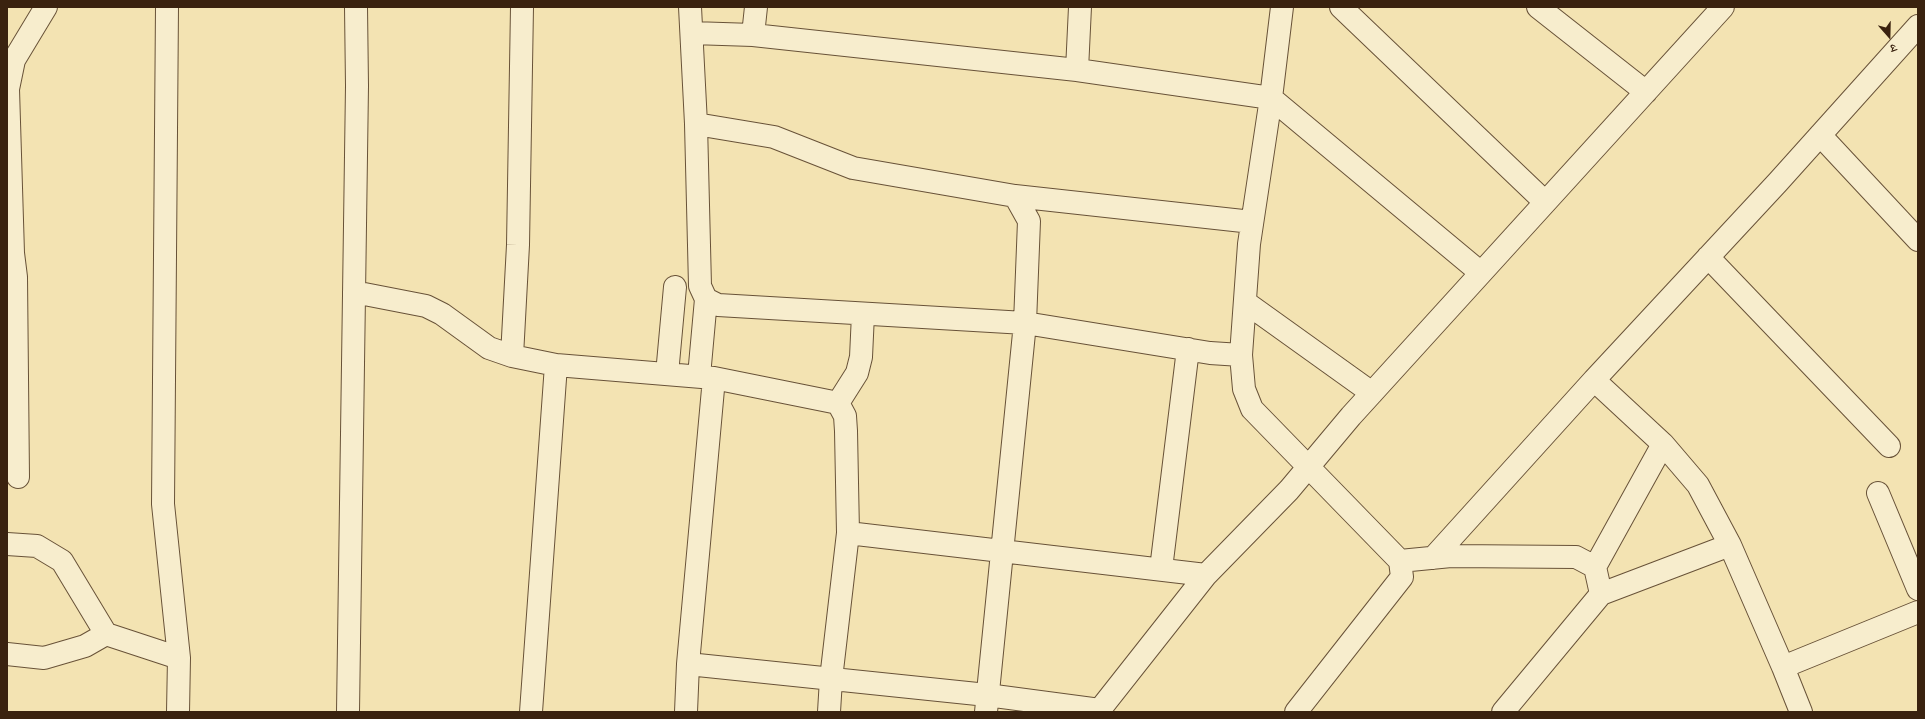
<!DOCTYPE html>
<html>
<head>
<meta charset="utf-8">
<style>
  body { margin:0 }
  #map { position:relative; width:1925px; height:719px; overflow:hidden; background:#f3e3b2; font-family:Cardo,"Noto Serif Devanagari",serif }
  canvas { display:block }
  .frame { position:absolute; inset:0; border:8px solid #3a220f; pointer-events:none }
  .north { position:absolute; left:1869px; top:16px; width:40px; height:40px; -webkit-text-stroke:3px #f7edcd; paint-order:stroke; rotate:160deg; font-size:11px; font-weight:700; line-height:16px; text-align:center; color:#3a220f }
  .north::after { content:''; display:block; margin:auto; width:14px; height:18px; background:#3a220f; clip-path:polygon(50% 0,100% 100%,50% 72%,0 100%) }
</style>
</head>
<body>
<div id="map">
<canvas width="1925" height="719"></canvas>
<div class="frame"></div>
<div class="north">उ</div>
</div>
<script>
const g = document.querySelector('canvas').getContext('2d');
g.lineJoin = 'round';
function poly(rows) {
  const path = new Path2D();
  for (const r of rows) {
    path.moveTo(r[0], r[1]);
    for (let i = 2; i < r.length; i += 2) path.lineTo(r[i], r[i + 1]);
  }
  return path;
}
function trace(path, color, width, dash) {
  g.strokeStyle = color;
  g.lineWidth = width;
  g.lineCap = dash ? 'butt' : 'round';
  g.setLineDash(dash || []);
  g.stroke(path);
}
const minor = poly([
  [167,7,163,504,179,658,178,712],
  [690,7,696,124,700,286,706,299,718,305,1025,323,1210,353,1241,355,1249,244,1271,98,1282,7],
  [1341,7,1545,202],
  [1538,7,1646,92],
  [692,33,753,35,1077,70,1080,7],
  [753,35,756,7],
  [1077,70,1271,98,1481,273],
  [696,124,774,137,853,168,1015,196,1029,221,1025,323,986,712],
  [1820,135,1918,240],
  [1015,196,1252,222],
  [7,253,13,253,16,277,18,477],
  [13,253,8,89,14,60,46,7],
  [1708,257,1889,446],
  [354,292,426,306,442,314,489,348,512,356,556,365],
  [1245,302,1372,393],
  [1241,355,1244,389,1252,409,1400,561,1402,577,1296,712],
  [512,356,518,245,522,7],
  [667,374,675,287],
  [699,376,706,299],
  [1594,380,1778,182,1918,26],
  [838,403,857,373,861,357,863,314],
  [1663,444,1698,485,1730,545],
  [1878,493,1918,589],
  [7,544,37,546,62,561,106,634],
  [1433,558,1594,380,1663,444,1595,567],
  [1400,561,1451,556,1576,557,1595,567,1601,594,1503,712],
  [1161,569,1188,349],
  [1601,594,1730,545,1783,667,1918,612],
  [7,654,44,658,85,646,106,634,179,658],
  [688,664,714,378],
  [1783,667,1801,712],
  [348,712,357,86,356,7],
  [531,712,556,365,714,378,838,403,845,416,846,431,848,533,1206,575],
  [686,712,688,664,987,695,1100,710],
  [829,712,831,679,848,533],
  [1098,712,1206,575,1289,490,1351,416,1723,7]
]);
trace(minor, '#685238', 24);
trace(minor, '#f7edcd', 22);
</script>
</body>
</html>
